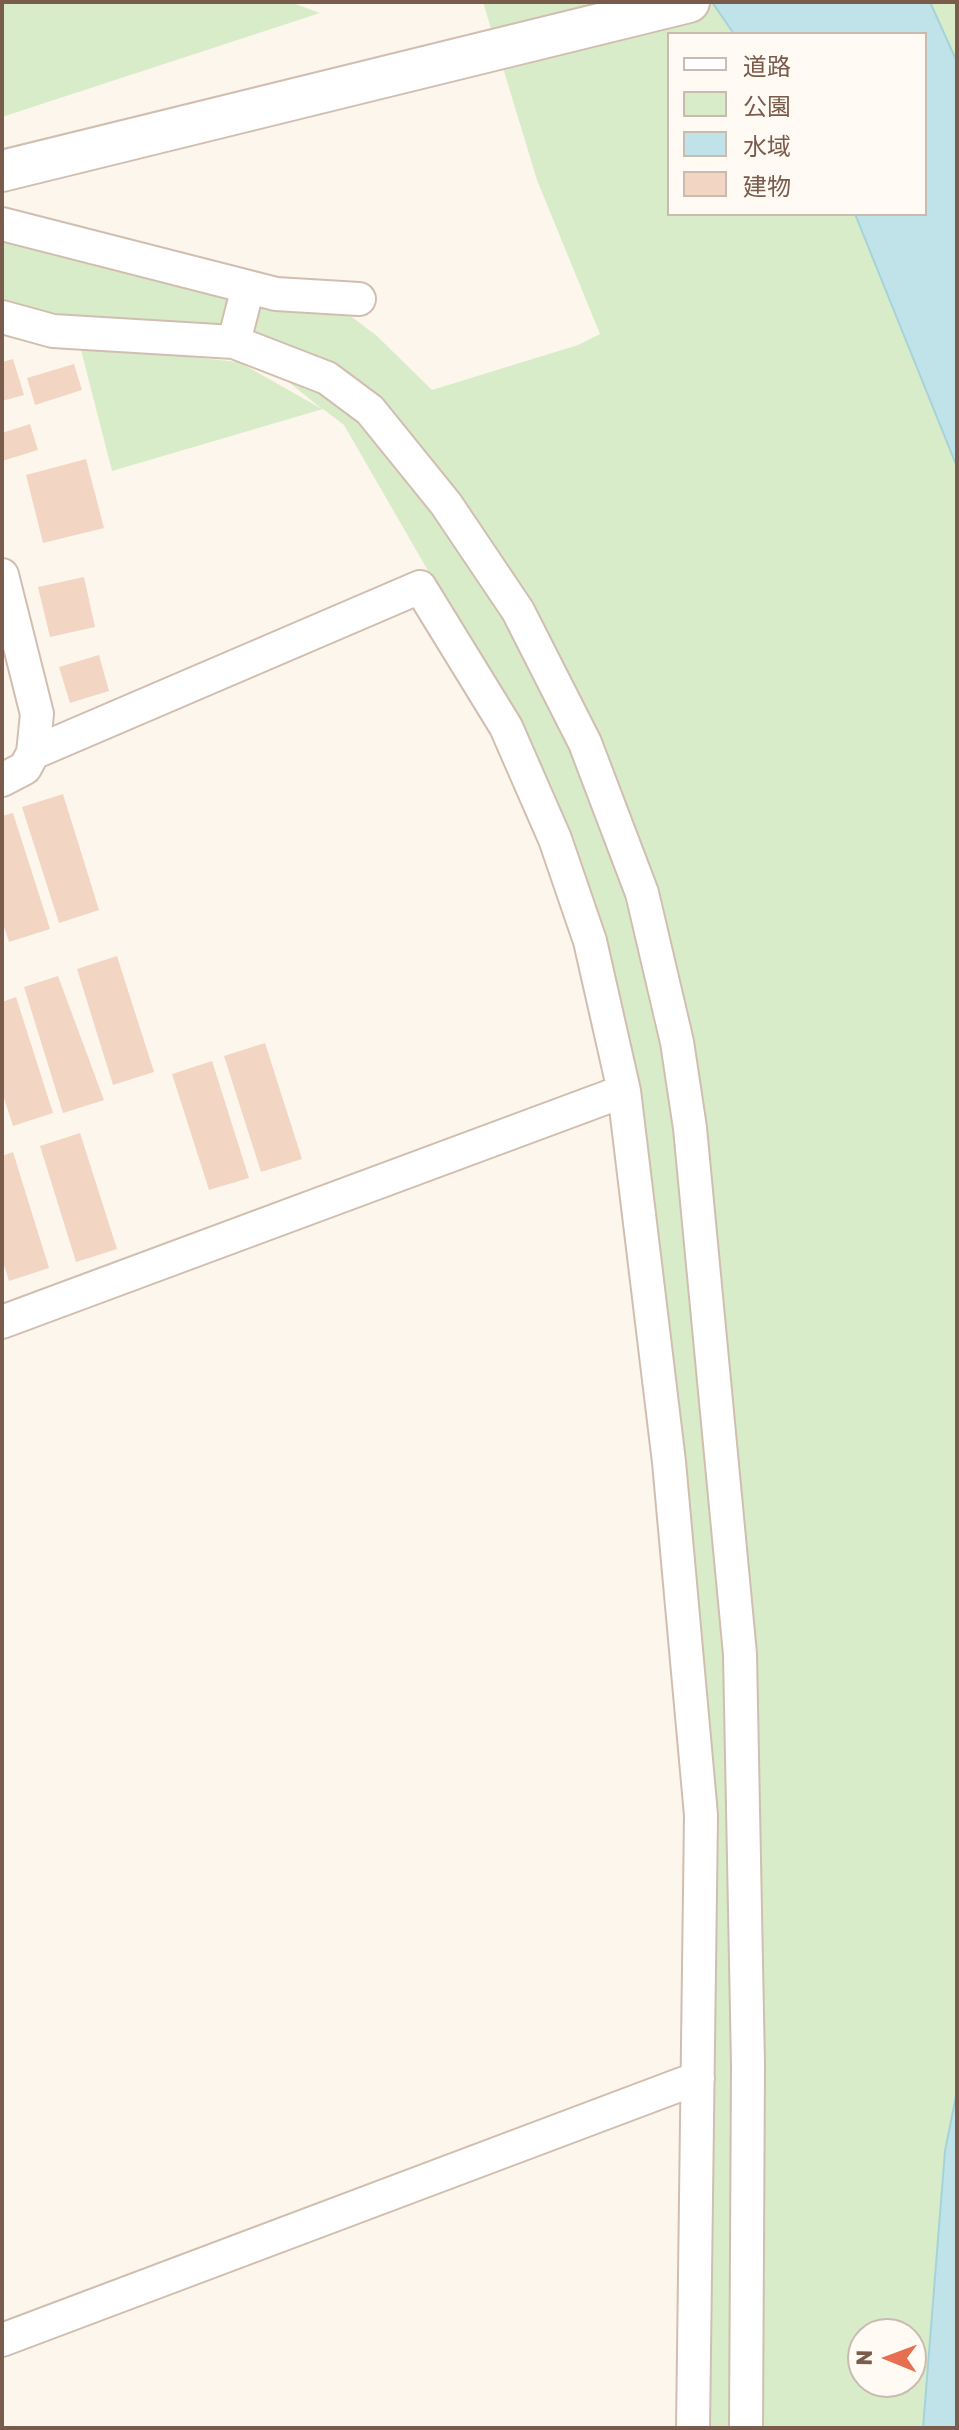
<!DOCTYPE html>
<html>
<head>
<meta charset="utf-8">
<style>
  body { margin:0 }
  #map { position:relative; width:959px; height:2430px; overflow:hidden; background:#fdf6ec; font-family:Rubik,"Noto Sans JP",sans-serif }
  canvas { display:block }
  .frame { position:absolute; inset:0; border:4px solid #7a5c4d; pointer-events:none }
  .legend { position:absolute; left:667px; top:32px; width:260px; height:184px; box-sizing:border-box; background:#fffaf3; border:2px solid #cabbb1; margin:0; padding:10px 14px; list-style:none; font-size:24px; color:#7a5c4d }
  .legend li { display:flex; align-items:center; gap:16px; height:40px }
  .legend b { width:40px; border:2px solid #cabbb1 }
  .north { position:absolute; left:847px; top:2318px; width:80px; height:80px; box-sizing:border-box; background:#fffaf3; border:2px solid #cabbb1; border-radius:50%; rotate:271deg; font-size:22px; font-weight:700; line-height:32px; text-align:center; color:#7a5c4d }
  .north::after { content:''; display:block; margin:auto; width:28px; height:36px; background:#e76f51; clip-path:polygon(50% 0,100% 100%,50% 72%,0 100%) }
</style>
</head>
<body>
<div id="map">
<canvas width="959" height="2430"></canvas>
<div class="frame"></div>
<ul class="legend">
<li><b style="height:10px;background:#fff"></b>道路</li>
<li><b style="height:22px;background:#d8ecc9"></b>公園</li>
<li><b style="height:22px;background:#bfe3e8"></b>水域</li>
<li><b style="height:22px;background:#f3d5c3"></b>建物</li>
</ul>
<div class="north">N</div>
</div>
<script>
const g = document.querySelector('canvas').getContext('2d');
g.lineJoin = 'round';
function fillPath(path, color) {
  g.fillStyle = color;
  g.fill(path, 'evenodd');
}
function poly(rows) {
  const path = new Path2D();
  for (const r of rows) {
    path.moveTo(r[0], r[1]);
    for (let i = 2; i < r.length; i += 2) path.lineTo(r[i], r[i + 1]);
  }
  return path;
}
function trace(path, color, width, dash) {
  g.strokeStyle = color;
  g.lineWidth = width;
  g.lineCap = dash ? 'butt' : 'round';
  g.setLineDash(dash || []);
  g.stroke(path);
}
const green = poly([
  [2,2,290,2,320,13,2,117],
  [483,2,957,2,957,2428,699,2428,711,1781,670,1330,639,1089,524,737,344,425,323,409,112,471,80,346,239,362,322,409,244,346,244,305,266,309,336,305,377,336,432,390,578,345,600,334,537,180],
  [669,34,925,34,925,214,669,214],
  [863,2334,911,2334,911,2382,863,2382],
  [2,224,235,283,234,342,2,317]
]);
const water = poly([
  [712,2,930,2,957,62,957,467,855,214,925,214,925,34,734,34,712,2],
  [957,2091,957,2428,923,2428,945,2151,957,2091]
]);
const building = poly([
  [13,359,24,395,2,401,2,362],
  [74,364,82,390,35,405,27,378],
  [30,424,38,450,2,461,2,433],
  [86,459,104,528,43,543,26,475],
  [84,577,95,627,50,637,38,587],
  [99,655,109,691,70,703,59,667],
  [63,794,99,910,59,923,22,807],
  [13,813,50,929,9,942,2,920,2,816],
  [117,956,154,1072,113,1085,77,969],
  [58,976,104,1100,63,1113,24,987],
  [16,997,53,1113,13,1126,2,1092,2,1002],
  [265,1043,302,1159,261,1172,224,1056],
  [212,1061,249,1178,209,1190,172,1074],
  [80,1133,117,1249,76,1262,40,1146],
  [13,1152,49,1268,9,1281,2,1259,2,1156]
]);
const minor = poly([
  [2,224,276,294,359,299],
  [2,317,53,331,234,342,327,378,370,410,446,504,518,611,585,743,642,893,677,1042,690,1128,740,1654,748,2065,746,2428],
  [234,342,248,287],
  [2,575,37,714,33,753,25,768,2,780],
  [33,753,420,587,506,727,555,839,590,941,624,1091,669,1462,701,1815,693,2428],
  [2,1322,624,1091],
  [2,2340,698,2078]
]);
const tertiary = poly([
  [2,171,689,2]
]);
fillPath(green, '#d8ecc9');
fillPath(water, '#bfe3e8');
trace(water, '#a5d3da', 2);
fillPath(building, '#f3d5c3');
trace(minor, '#d1beb0', 36);
trace(tertiary, '#d1beb0', 44);
trace(minor, '#fff', 32);
trace(tertiary, '#fff', 40);
</script>
</body>
</html>
